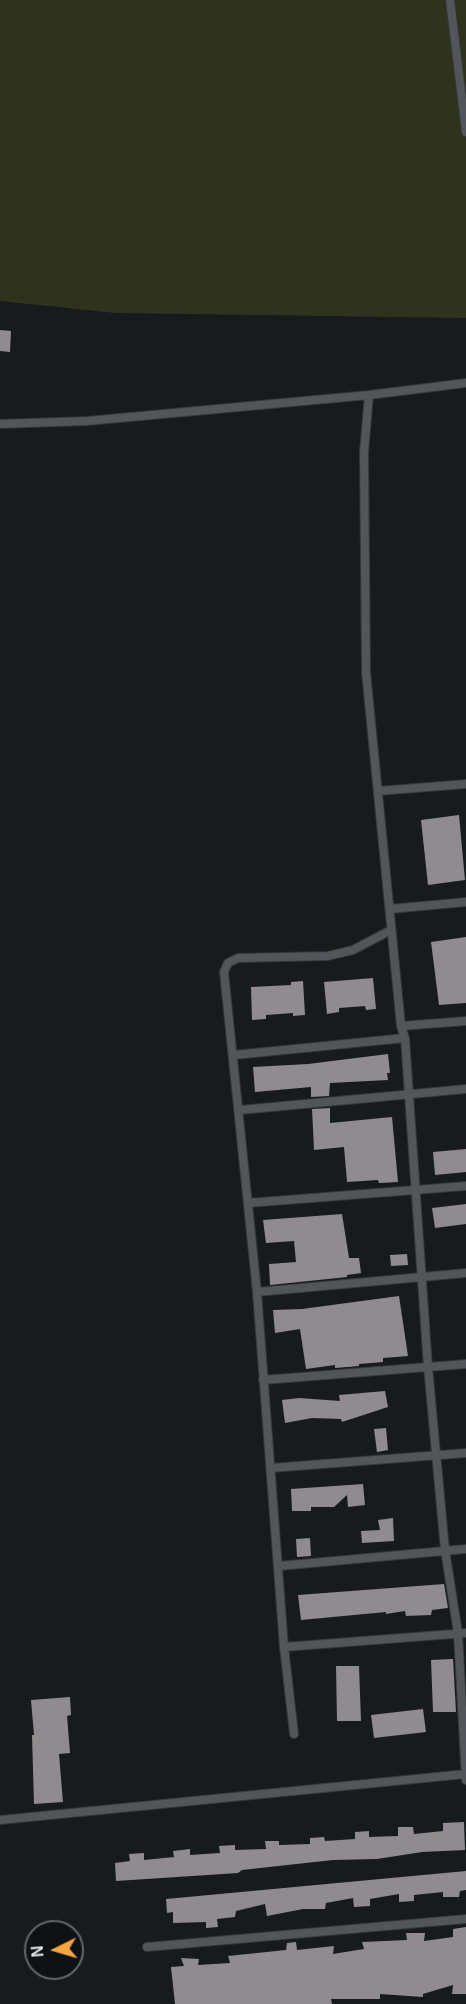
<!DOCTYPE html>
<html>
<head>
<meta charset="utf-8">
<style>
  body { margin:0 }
  #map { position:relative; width:466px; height:2004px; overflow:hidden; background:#181b1e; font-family:Helvetica,sans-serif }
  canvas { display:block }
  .north { position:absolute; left:24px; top:1920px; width:60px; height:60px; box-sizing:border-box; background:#0f1215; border:2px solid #646769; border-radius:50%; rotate:265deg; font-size:16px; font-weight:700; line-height:24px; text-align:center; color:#e4e6e8 }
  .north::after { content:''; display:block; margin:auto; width:21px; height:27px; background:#f2a541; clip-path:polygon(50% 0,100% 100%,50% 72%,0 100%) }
</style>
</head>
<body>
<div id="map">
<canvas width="466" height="2004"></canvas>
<div class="north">N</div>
</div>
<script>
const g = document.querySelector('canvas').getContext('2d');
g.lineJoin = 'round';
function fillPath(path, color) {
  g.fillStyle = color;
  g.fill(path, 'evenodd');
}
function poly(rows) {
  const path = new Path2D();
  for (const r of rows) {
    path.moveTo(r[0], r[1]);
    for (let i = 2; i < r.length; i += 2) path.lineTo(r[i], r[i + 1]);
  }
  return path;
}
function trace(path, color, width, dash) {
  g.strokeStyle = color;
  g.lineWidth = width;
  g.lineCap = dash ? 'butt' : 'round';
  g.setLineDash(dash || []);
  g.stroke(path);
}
const green = poly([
  [0,0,466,0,466,318,116,313,0,301]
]);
const building = poly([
  [0,330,11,331,10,352,0,351],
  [459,815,465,880,428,885,421,820],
  [466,937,466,1003,439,1005,431,942],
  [373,978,376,1009,366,1010,365,1006,339,1008,339,1012,327,1014,324,982],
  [303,981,305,1015,293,1016,293,1013,266,1015,266,1019,252,1020,251,987,291,985,291,982],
  [388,1054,390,1073,387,1073,388,1080,330,1083,329,1096,311,1097,311,1087,255,1092,253,1067,308,1064],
  [330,1108,330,1123,392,1117,398,1182,379,1183,378,1180,347,1182,344,1147,314,1150,312,1109],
  [466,1149,466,1172,435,1175,433,1152],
  [466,1204,466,1224,435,1228,432,1208],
  [342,1214,349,1258,359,1258,361,1273,347,1275,347,1277,270,1285,269,1264,296,1262,294,1241,266,1243,263,1220],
  [407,1254,408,1265,391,1266,390,1255],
  [399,1296,408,1356,383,1358,383,1362,359,1364,359,1366,335,1368,335,1365,306,1369,300,1329,275,1333,273,1310,302,1309],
  [385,1391,388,1407,342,1422,341,1419,312,1418,285,1423,282,1400,299,1398,340,1401,339,1395],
  [386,1428,388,1450,377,1452,374,1429],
  [363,1484,365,1505,348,1507,347,1495,334,1507,311,1507,311,1511,292,1511,291,1489],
  [393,1518,394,1541,362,1543,361,1531,380,1530,378,1520],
  [310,1538,311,1556,297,1557,296,1539],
  [444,1584,448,1608,432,1610,431,1615,406,1616,405,1611,386,1614,386,1612,301,1620,298,1595],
  [453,1659,456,1712,433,1712,431,1660],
  [336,1666,359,1666,361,1721,337,1721],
  [70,1697,71,1715,67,1716,70,1753,59,1754,63,1802,34,1804,32,1735,34,1735,31,1700],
  [423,1709,426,1732,374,1738,371,1715],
  [464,1822,465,1850,422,1852,377,1859,333,1860,242,1870,238,1873,116,1881,115,1863,130,1861,129,1854,144,1853,144,1860,174,1857,173,1851,190,1849,190,1855,220,1853,219,1846,235,1845,235,1850,266,1849,265,1841,279,1841,279,1845,310,1844,310,1838,324,1837,325,1841,355,1839,355,1832,369,1831,369,1837,398,1836,398,1827,413,1827,414,1834,443,1831,443,1823],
  [466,1871,466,1890,460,1891,459,1897,443,1897,443,1892,414,1895,414,1901,399,1902,399,1894,370,1899,370,1906,354,1907,353,1898,326,1903,325,1909,303,1909,267,1916,265,1904,236,1911,235,1917,217,1919,218,1927,206,1928,206,1922,173,1923,173,1912,167,1913,166,1899],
  [466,1927,466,1994,452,1994,453,1985,423,1994,423,1997,380,1994,380,1999,331,1999,332,2004,175,2004,171,1967,184,1966,181,1958,199,1959,198,1965,230,1963,228,1956,286,1950,287,1943,296,1942,297,1950,334,1946,333,1954,364,1949,362,1942,407,1940,406,1933,425,1933,424,1941,453,1937,453,1929]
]);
const service = poly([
  [450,0,466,132],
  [369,395,364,452,366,672,401,1026,405,1038,428,1367,445,1550,458,1633,466,1780],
  [0,424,87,421,369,395,466,383],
  [378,791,466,784],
  [390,909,466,902],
  [401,1026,466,1021],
  [234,1055,405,1038],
  [240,1110,466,1089],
  [248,1203,466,1186],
  [257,1292,466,1273],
  [263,1380,466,1364],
  [271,1468,466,1453],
  [279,1566,466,1549],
  [284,1647,466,1633],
  [294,1734,284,1647,257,1292,224,972,228,963,238,958,328,956,353,950,391,930],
  [0,1820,466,1774],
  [147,1947,466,1919]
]);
fillPath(green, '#2f331e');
fillPath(building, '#8f8b8e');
trace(service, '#353739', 10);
trace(service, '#525559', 8);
</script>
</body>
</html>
